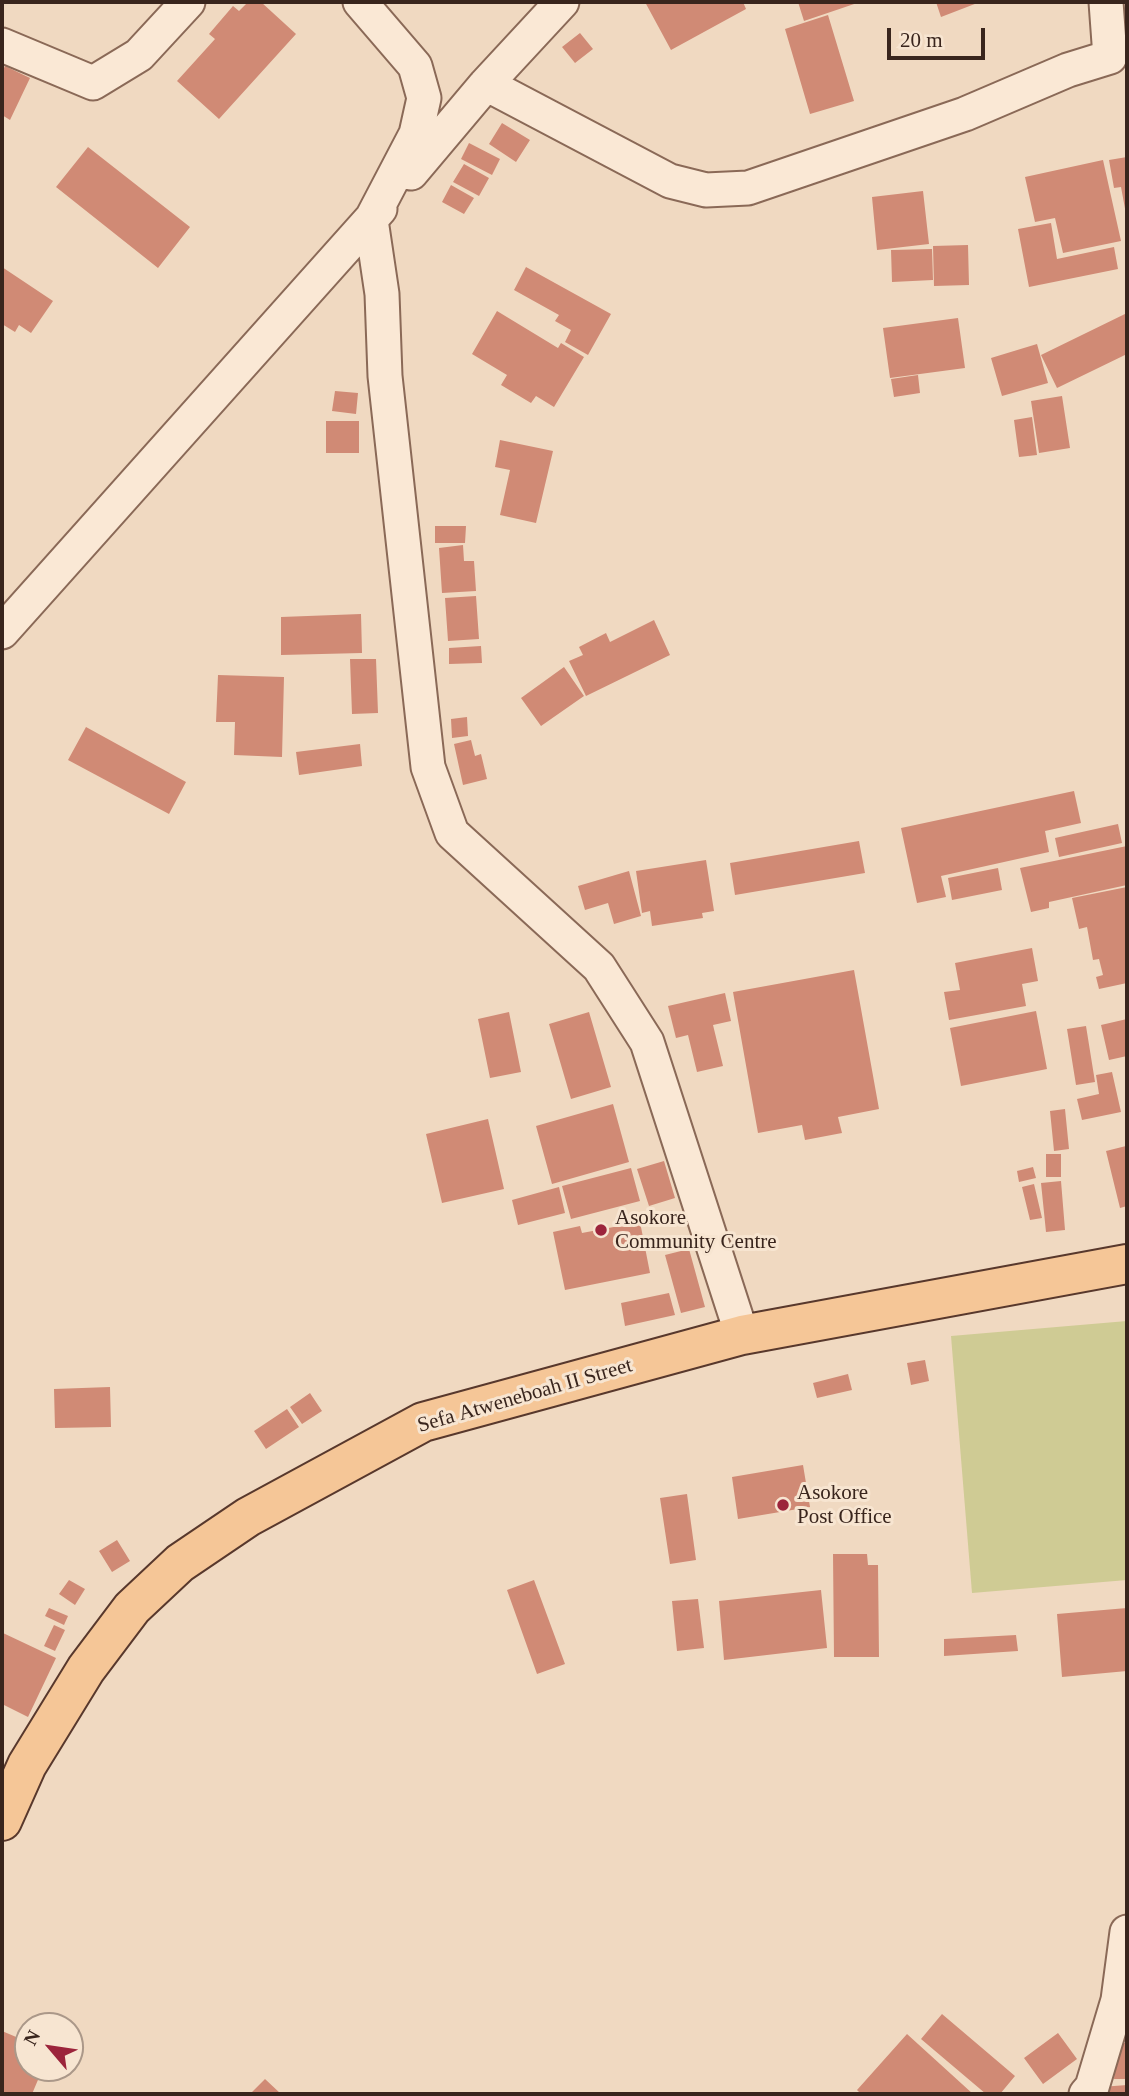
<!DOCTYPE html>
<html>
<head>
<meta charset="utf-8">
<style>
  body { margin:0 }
  #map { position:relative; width:1129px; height:2096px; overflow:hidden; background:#f0d9c1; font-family:"Times New Roman",serif }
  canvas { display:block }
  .frame { position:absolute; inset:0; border:4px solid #39251d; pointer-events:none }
  .north { position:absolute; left:14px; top:2012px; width:70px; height:70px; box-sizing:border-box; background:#f7e5d1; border:2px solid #ab9889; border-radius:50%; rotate:299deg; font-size:19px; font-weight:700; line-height:28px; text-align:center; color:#39251d }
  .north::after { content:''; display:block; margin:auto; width:24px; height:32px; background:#9c243b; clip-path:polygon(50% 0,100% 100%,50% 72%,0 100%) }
  .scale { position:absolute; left:887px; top:28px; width:98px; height:32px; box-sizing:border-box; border:4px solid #39251d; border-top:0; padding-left:9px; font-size:21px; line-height:24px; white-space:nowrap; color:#39251d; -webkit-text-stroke:5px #f7e5d1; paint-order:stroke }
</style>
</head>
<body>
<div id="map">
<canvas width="1129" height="2096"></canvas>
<div class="frame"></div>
<div class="north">N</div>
<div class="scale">20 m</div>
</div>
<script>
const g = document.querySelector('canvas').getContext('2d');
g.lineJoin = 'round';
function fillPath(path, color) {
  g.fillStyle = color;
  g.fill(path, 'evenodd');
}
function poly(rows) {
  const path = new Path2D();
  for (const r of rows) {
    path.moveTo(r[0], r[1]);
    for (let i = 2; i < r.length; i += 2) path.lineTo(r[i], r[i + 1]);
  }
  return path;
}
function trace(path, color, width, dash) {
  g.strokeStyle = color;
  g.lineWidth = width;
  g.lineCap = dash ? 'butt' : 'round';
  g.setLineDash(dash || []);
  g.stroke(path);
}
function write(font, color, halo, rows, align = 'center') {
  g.font = font + ' "Times New Roman",serif';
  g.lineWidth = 6;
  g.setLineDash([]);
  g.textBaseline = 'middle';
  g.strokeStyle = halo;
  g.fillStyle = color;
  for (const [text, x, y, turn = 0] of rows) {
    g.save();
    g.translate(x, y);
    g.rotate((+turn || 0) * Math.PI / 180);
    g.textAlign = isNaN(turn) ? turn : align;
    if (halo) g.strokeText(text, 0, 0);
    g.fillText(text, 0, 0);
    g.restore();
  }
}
const green = poly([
  [1127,1321,1127,1580,972,1593,951,1336]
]);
const building = poly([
  [248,2,261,2,296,34,219,119,177,81,215,39,209,34,233,6,239,11],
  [645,2,743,2,746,9,671,50],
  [798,2,860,2,804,21],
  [936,2,980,2,941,17],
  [828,15,854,101,810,114,785,29],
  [580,33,593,49,575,63,562,47],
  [5,66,30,78,10,120,2,115,2,72],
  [502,123,530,140,516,162,489,144],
  [469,143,500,159,492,175,461,159],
  [88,147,190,227,158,268,56,187],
  [1127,157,1127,213,1126,214,1121,187,1114,188,1109,160],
  [1103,160,1121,241,1063,253,1055,218,1035,222,1025,177],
  [464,164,489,178,479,196,453,182],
  [451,185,474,198,464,214,442,202],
  [923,191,929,244,877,250,872,197],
  [1051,223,1057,259,1114,247,1118,269,1029,287,1018,229],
  [968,245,969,285,934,286,933,246],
  [932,249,933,280,892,282,891,250],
  [2,267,53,301,31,333,19,325,15,332,2,324],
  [526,267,611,314,588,355,565,342,571,330,555,321,559,315,514,290],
  [497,311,558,348,561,343,584,357,554,407,536,396,531,403,501,385,507,375,472,354],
  [1127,313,1127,354,1057,388,1041,355],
  [958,318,965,368,890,378,883,328],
  [1037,344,1048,383,1002,396,991,358],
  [918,375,920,393,894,397,891,379],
  [335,391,358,393,356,414,332,411],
  [1062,396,1070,448,1039,453,1031,401],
  [1032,417,1037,455,1019,457,1014,420],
  [326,421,359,421,359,453,326,453],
  [500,440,553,451,536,523,500,515,510,470,495,467],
  [435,526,466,526,465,543,435,543],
  [463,545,464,561,474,561,476,591,442,593,439,548],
  [476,596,479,639,448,641,445,598],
  [361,614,362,653,281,655,281,617],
  [654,620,670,655,586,696,569,661,583,655,579,647,606,633,610,642],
  [481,646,482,663,449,664,449,648],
  [350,659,376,659,378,713,352,714],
  [564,667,584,696,541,726,521,698],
  [218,675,284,677,282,757,234,755,235,722,216,722],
  [467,717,468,736,452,738,451,719],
  [86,727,186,782,169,814,68,760],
  [471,740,475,756,481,754,487,779,463,785,454,744],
  [360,744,362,766,299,775,296,752],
  [1074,791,1081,823,1045,831,1049,852,941,876,946,897,917,903,901,828],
  [1118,824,1122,843,1059,857,1055,838],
  [859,841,865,873,735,895,730,863],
  [1127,846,1127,885,1049,902,1049,908,1031,912,1020,868],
  [706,860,714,911,702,913,703,918,652,926,650,911,642,913,636,871],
  [998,868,1002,890,952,900,948,878],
  [629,871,641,916,614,924,608,903,585,910,578,886],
  [1127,887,1127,983,1099,989,1096,977,1103,975,1099,959,1093,960,1087,927,1079,929,1072,898],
  [1032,948,1038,981,1022,984,1026,1006,949,1020,944,992,960,990,955,963],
  [854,970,879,1109,838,1117,842,1133,805,1140,802,1125,758,1133,733,992],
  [725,993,731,1021,713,1025,723,1066,697,1072,688,1035,676,1038,668,1006],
  [1036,1011,1047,1069,961,1086,950,1028],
  [509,1012,521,1072,490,1078,478,1019],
  [589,1012,611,1087,571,1099,549,1024],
  [1127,1019,1127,1056,1109,1060,1101,1025],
  [1086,1026,1095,1082,1076,1085,1067,1029],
  [1112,1072,1121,1112,1082,1120,1077,1099,1099,1094,1096,1075],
  [613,1104,629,1162,552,1184,536,1126],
  [1065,1109,1069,1149,1054,1151,1050,1111],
  [488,1119,504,1189,442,1203,426,1134],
  [1126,1146,1127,1206,1120,1208,1106,1151],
  [1046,1154,1061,1154,1061,1177,1046,1177],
  [664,1161,675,1198,649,1206,637,1169],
  [1033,1167,1036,1178,1019,1182,1017,1171],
  [631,1168,640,1201,571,1219,562,1186],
  [1061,1181,1065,1230,1046,1232,1041,1183],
  [1034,1184,1042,1218,1030,1220,1022,1187],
  [559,1187,565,1213,518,1225,512,1200],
  [640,1222,650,1273,565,1290,553,1232,580,1226,582,1233],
  [689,1249,705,1307,681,1313,665,1255],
  [669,1293,675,1315,625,1326,621,1303],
  [925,1360,929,1381,911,1385,907,1363],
  [848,1374,852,1390,817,1398,813,1383],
  [110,1387,111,1427,55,1428,54,1389],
  [310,1393,322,1411,302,1424,290,1407],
  [287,1409,299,1427,266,1449,254,1431],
  [803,1465,810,1507,738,1519,732,1477],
  [687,1494,696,1560,670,1564,660,1498],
  [117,1540,130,1561,112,1572,99,1551],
  [833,1554,867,1554,868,1565,878,1565,879,1657,834,1657],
  [69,1580,85,1589,75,1605,59,1594],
  [534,1580,565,1664,537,1674,507,1590],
  [821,1590,827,1648,724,1660,719,1601],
  [698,1599,704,1648,677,1651,672,1601],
  [49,1608,68,1616,64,1625,45,1616],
  [1127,1608,1127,1671,1062,1677,1057,1614],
  [54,1625,65,1630,55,1651,44,1646],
  [3,1633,56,1658,28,1717,2,1704],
  [1016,1635,1018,1651,944,1656,944,1639],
  [942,2014,1015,2076,1000,2094,986,2094,921,2039],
  [2,2031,28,2042,28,2068,43,2068,32,2094,2,2094],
  [1058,2033,1077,2059,1043,2084,1024,2058],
  [907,2034,973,2094,861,2094,857,2090],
  [1116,2043,1127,2043,1127,2079,1114,2079],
  [265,2079,281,2094,250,2094],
  [1127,2085,1127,2094,1102,2094,1101,2087]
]);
const minor = poly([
  [360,2,415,66,424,98,416,134,371,220,382,294,385,376,428,767,452,833,599,967,647,1042,742,1335],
  [2,45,93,83,139,55,188,2],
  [486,84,670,181,706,190,748,188,965,114,1068,70,1110,57,1106,2],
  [411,173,486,84,562,2],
  [2,632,380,209],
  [1086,2094,1092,2087,1118,2000,1127,1932]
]);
const major = poly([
  [2,1821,27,1765,86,1669,132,1608,180,1563,248,1517,423,1422,742,1335,1127,1264]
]);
const markers = [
  [601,1230,7,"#9c243b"],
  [783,1505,7,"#9c243b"]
];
const poiNames = [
  ["Asokore",615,1218],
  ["Community Centre",615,1242],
  ["Asokore",797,1493],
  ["Post Office",797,1517]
];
const streetNames = [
  ["Sefa Atweneboah II Street",525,1396,-16]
];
fillPath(green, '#cfcb94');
fillPath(building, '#d08a75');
trace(minor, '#8a6957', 37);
trace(major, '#58382c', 42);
trace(minor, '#fae8d5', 33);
trace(major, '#f5c697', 38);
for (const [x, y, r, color] of markers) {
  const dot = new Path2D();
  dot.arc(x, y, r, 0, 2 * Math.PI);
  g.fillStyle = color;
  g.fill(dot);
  trace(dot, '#f7e5d1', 2.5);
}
write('21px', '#39251d', '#f7e5d1', poiNames, 'left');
write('21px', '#39251d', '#f7e5d1', streetNames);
</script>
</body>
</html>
